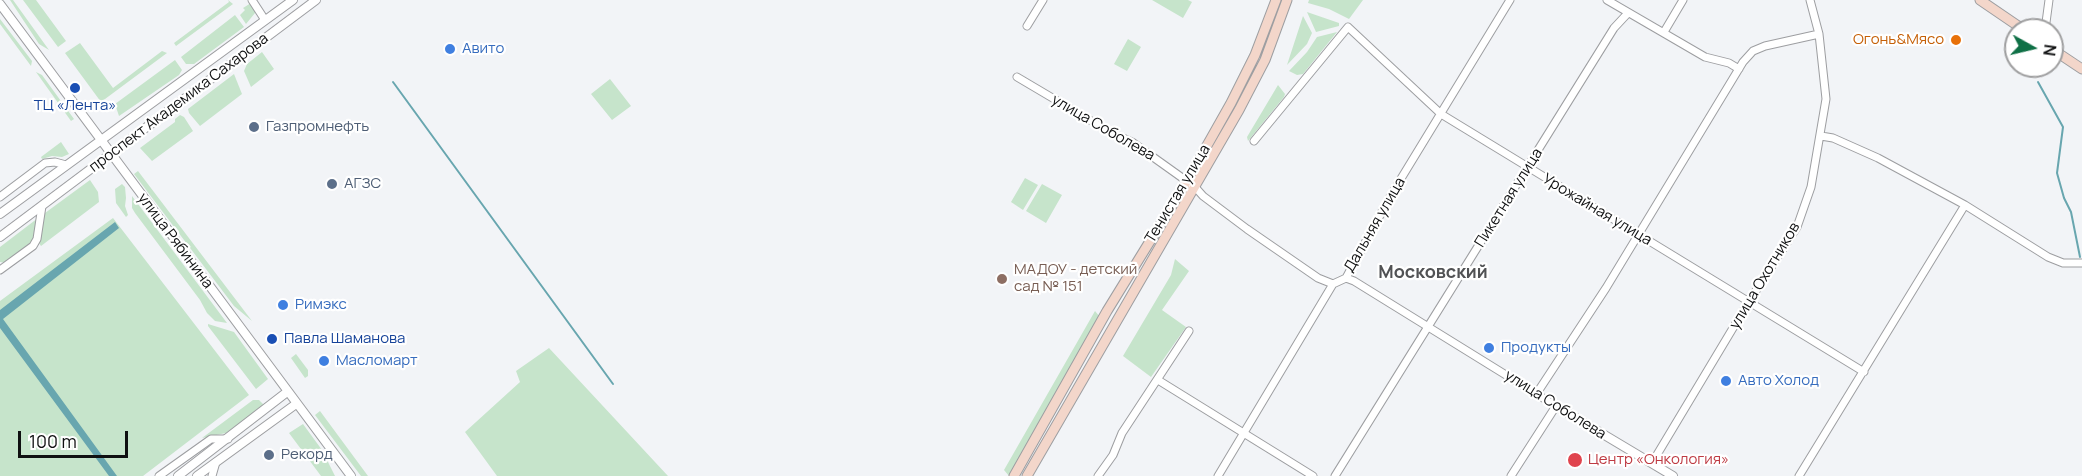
<!DOCTYPE html>
<html>
<head>
<meta charset="utf-8">
<style>
  body { margin:0 }
  #map { position:relative; width:2082px; height:476px; overflow:hidden; background:#f2f4f7; font-family:Manrope,sans-serif }
  canvas { display:block }
  .north { position:absolute; left:2004px; top:18px; width:60px; height:60px; box-sizing:border-box; background:#fff; border:2px solid #9f9fa0; border-radius:50%; rotate:98deg; font-size:16px; font-weight:700; line-height:24px; text-align:center; color:#0f1011 }
  .north::after { content:''; display:block; margin:auto; width:21px; height:27px; background:#0f7046; clip-path:polygon(50% 0,100% 100%,50% 72%,0 100%) }
  .scale { position:absolute; left:18px; top:431px; width:110px; height:27px; box-sizing:border-box; border:3px solid #0f1011; border-top:0; padding-left:8px; font-size:18px; line-height:21px; white-space:nowrap; color:#0f1011; -webkit-text-stroke:4px #fff; paint-order:stroke }
</style>
</head>
<body>
<div id="map">
<canvas width="2082" height="476"></canvas>
<div class="north">N</div>
<div class="scale">100 m</div>
</div>
<script>
const g = document.querySelector('canvas').getContext('2d');
g.lineJoin = 'round';
function fillPath(path, color) {
  g.fillStyle = color;
  g.fill(path, 'evenodd');
}
function poly(rows) {
  const path = new Path2D();
  for (const r of rows) {
    path.moveTo(r[0], r[1]);
    for (let i = 2; i < r.length; i += 2) path.lineTo(r[i], r[i + 1]);
  }
  return path;
}
function trace(path, color, width, dash) {
  g.strokeStyle = color;
  g.lineWidth = width;
  g.lineCap = dash ? 'butt' : 'round';
  g.setLineDash(dash || []);
  g.stroke(path);
}
function write(font, color, halo, rows, align = 'center') {
  g.font = font + ' Manrope,sans-serif';
  g.lineWidth = 4.5;
  g.setLineDash([]);
  g.textBaseline = 'middle';
  g.strokeStyle = halo;
  g.fillStyle = color;
  for (const [text, x, y, turn = 0] of rows) {
    g.save();
    g.translate(x, y);
    g.rotate((+turn || 0) * Math.PI / 180);
    g.textAlign = isNaN(turn) ? turn : align;
    if (halo) g.strokeText(text, 0, 0);
    g.fillText(text, 0, 0);
    g.restore();
  }
}
const green = poly([
  [10,0,13,0,49,50,39,44],
  [23,0,36,0,66,41,58,47],
  [228,0,233,4,176,46,174,43,229,2],
  [1152,0,1188,0,1192,2,1183,18],
  [1309,0,1363,0,1349,19,1329,9,1308,3],
  [251,3,255,9,255,13,246,24,240,15,245,10,243,8],
  [1307,12,1339,23,1339,26,1316,32],
  [235,15,244,27,194,64,186,64,181,57],
  [1303,16,1312,33,1307,44,1287,65],
  [0,19,32,61,31,66,0,24],
  [1337,32,1303,74,1297,75,1289,71,1307,52,1317,37],
  [1128,39,1141,47,1127,71,1114,64],
  [80,43,113,88,162,51,167,53,101,102,65,53],
  [262,52,274,69,251,87,244,71,247,64],
  [175,60,182,70,179,75,119,116,115,104],
  [36,72,42,75,74,119,71,121],
  [234,74,242,94,200,126,189,113,188,109],
  [610,79,631,106,612,120,591,94],
  [1278,85,1285,94,1284,97,1248,141,1247,137],
  [180,115,184,117,193,131,152,161,140,148,175,122,175,119],
  [61,142,69,154,62,157,52,156,42,159,41,157],
  [138,171,252,321,234,306,134,174],
  [1025,178,1038,185,1023,210,1011,202],
  [90,180,98,192,99,202,41,246,39,243,45,213],
  [122,184,125,187,126,198,125,206,128,215,126,217,116,203,115,189],
  [1042,184,1062,195,1046,223,1026,211],
  [132,196,227,323,215,321,207,313,200,300,135,213,132,208],
  [38,218,34,242,7,263,0,262,0,247],
  [113,218,249,395,143,476,0,476,0,301],
  [1175,259,1189,271,1162,310,1186,327,1151,377,1123,356,1171,275],
  [1095,311,1100,317,1009,476,1004,470],
  [208,324,234,332,268,379,256,389,208,326],
  [549,348,668,476,497,476,465,432,520,382,516,371],
  [296,354,308,370,308,376,305,378,291,358],
  [253,400,259,400,264,405,226,433,202,438],
  [320,411,368,476,361,476,315,415],
  [303,424,322,450,335,476,321,476,289,433]
]);
const water = poly([
  [115,222,119,228,3,319,117,476,109,476,0,328,0,310]
]);
const stream = poly([
  [393,82,613,384],
  [2038,82,2063,127,2057,173,2064,198,2071,212,2080,257]
]);
const minor = poly([
  [252,0,265,20],
  [1607,0,1705,57,1729,63,1739,69],
  [1027,26,1043,0],
  [2045,30,2049,0],
  [1664,32,1683,0],
  [1017,77,1110,132,1132,142,1195,187,1203,196,1247,229,1318,278,1333,284],
  [1821,136,1833,138,1878,158,1965,205,2048,257,2063,263,2082,263],
  [1254,141,1348,27,1441,114,1864,372],
  [0,197,45,163,55,162,66,165],
  [0,270,33,246,37,239,42,206],
  [1346,278,1354,281,1556,406,1511,476],
  [1158,380,1313,476],
  [1537,393,1606,288,1743,62,1753,51,1765,46,1819,34],
  [1652,463,1748,303,1797,227,1811,187,1826,99,1819,34,1810,0],
  [159,476,211,439,228,439],
  [212,476,216,462],
  [1098,476,1113,455,1122,433,1189,331],
  [1218,476,1333,284,1346,278,1391,195,1510,0],
  [1335,476,1614,28,1628,13],
  [1799,476,1965,205]
]);
const tertiary = poly([
  [0,4,351,476],
  [0,214,293,0],
  [0,237,316,0],
  [1556,406,1673,476],
  [178,476,287,392],
  [197,476,296,404]
]);
const secondary = poly([
  [1980,0,2024,30],
  [2052,49,2082,69],
  [1014,476,1107,311,1187,181,1231,103,1255,55,1276,0],
  [1027,476,1239,110,1265,60,1287,0]
]);
const markers = [
  [1956,40,6,"#e8710a"],
  [450,49,6,"#3f7fe0"],
  [75,88,6,"#1a4fb4"],
  [254,127,6,"#5c6f8a"],
  [332,184,6,"#5c6f8a"],
  [1002,279,6,"#8d6e63"],
  [283,305,6,"#3f7fe0"],
  [272,339,6,"#1a4fb4"],
  [1489,348,6,"#3f7fe0"],
  [324,361,6,"#3f7fe0"],
  [1726,381,6,"#3f7fe0"],
  [269,455,6,"#5c6f8a"],
  [1575,460,8,"#e0444e"]
];
const foodNames = [
  ["Огонь&Мясо",1944,40]
];
const shopNames = [
  ["Авито",462,49],
  ["Римэкс",295,305],
  ["Продукты",1501,348],
  ["Масломарт",336,361],
  ["Авто Холод",1738,381]
];
const streetNames = [
  ["проспект Академика Сахарова",179,103,-37],
  ["улица Соболева",1103,128,30],
  ["Тенистая улица",1178,194,-59],
  ["Пикетная улица",1509,198,-58],
  ["Урожайная улица",1597,210,31],
  ["Дальняя улица",1375,225,-60],
  ["улица Рябинина",175,241,53],
  ["улица Охотников",1765,276,-59],
  ["улица Соболева",1555,405,32]
];
const transitNames = [
  ["ТЦ «Лента»",75,106],
  ["Павла Шаманова",284,339,"left"]
];
const serviceNames = [
  ["Газпромнефть",266,127],
  ["АГЗС",344,184],
  ["Рекорд",281,455]
];
const educationNames = [
  ["МАДОУ - детский",1014,270],
  ["сад № 151",1014,287]
];
const healthNames = [
  ["Центр «Онкология»",1588,460]
];
const quarterNames = [
  ["Московский",1433,273]
];
fillPath(green, '#c6e4cb');
fillPath(water, '#68a6af');
trace(stream, '#68a6af', 2);
trace(minor, '#9d9ea1', 9);
trace(tertiary, '#9d9ea1', 10);
trace(secondary, '#9d9ea1', 11);
trace(minor, '#fff', 7);
trace(tertiary, '#fff', 8);
trace(secondary, '#f3d6ca', 9);
for (const [x, y, r, color] of markers) {
  const dot = new Path2D();
  dot.arc(x, y, r, 0, 2 * Math.PI);
  g.fillStyle = color;
  g.fill(dot);
  trace(dot, '#fff', 2);
}
write('15px', '#c56008', '#fff', foodNames, 'right');
write('15px', '#366cbe', '#fff', shopNames, 'left');
write('15px', '#0f1011', '#fff', streetNames);
write('15px', '#164399', '#fff', transitNames);
write('15px', '#4e5e75', '#fff', serviceNames, 'left');
write('15px', '#785e54', '#fff', educationNames, 'left');
write('15px', '#be3a42', '#fff', healthNames, 'left');
write('bold 18px', '#515254', '#fff', quarterNames);
</script>
</body>
</html>
